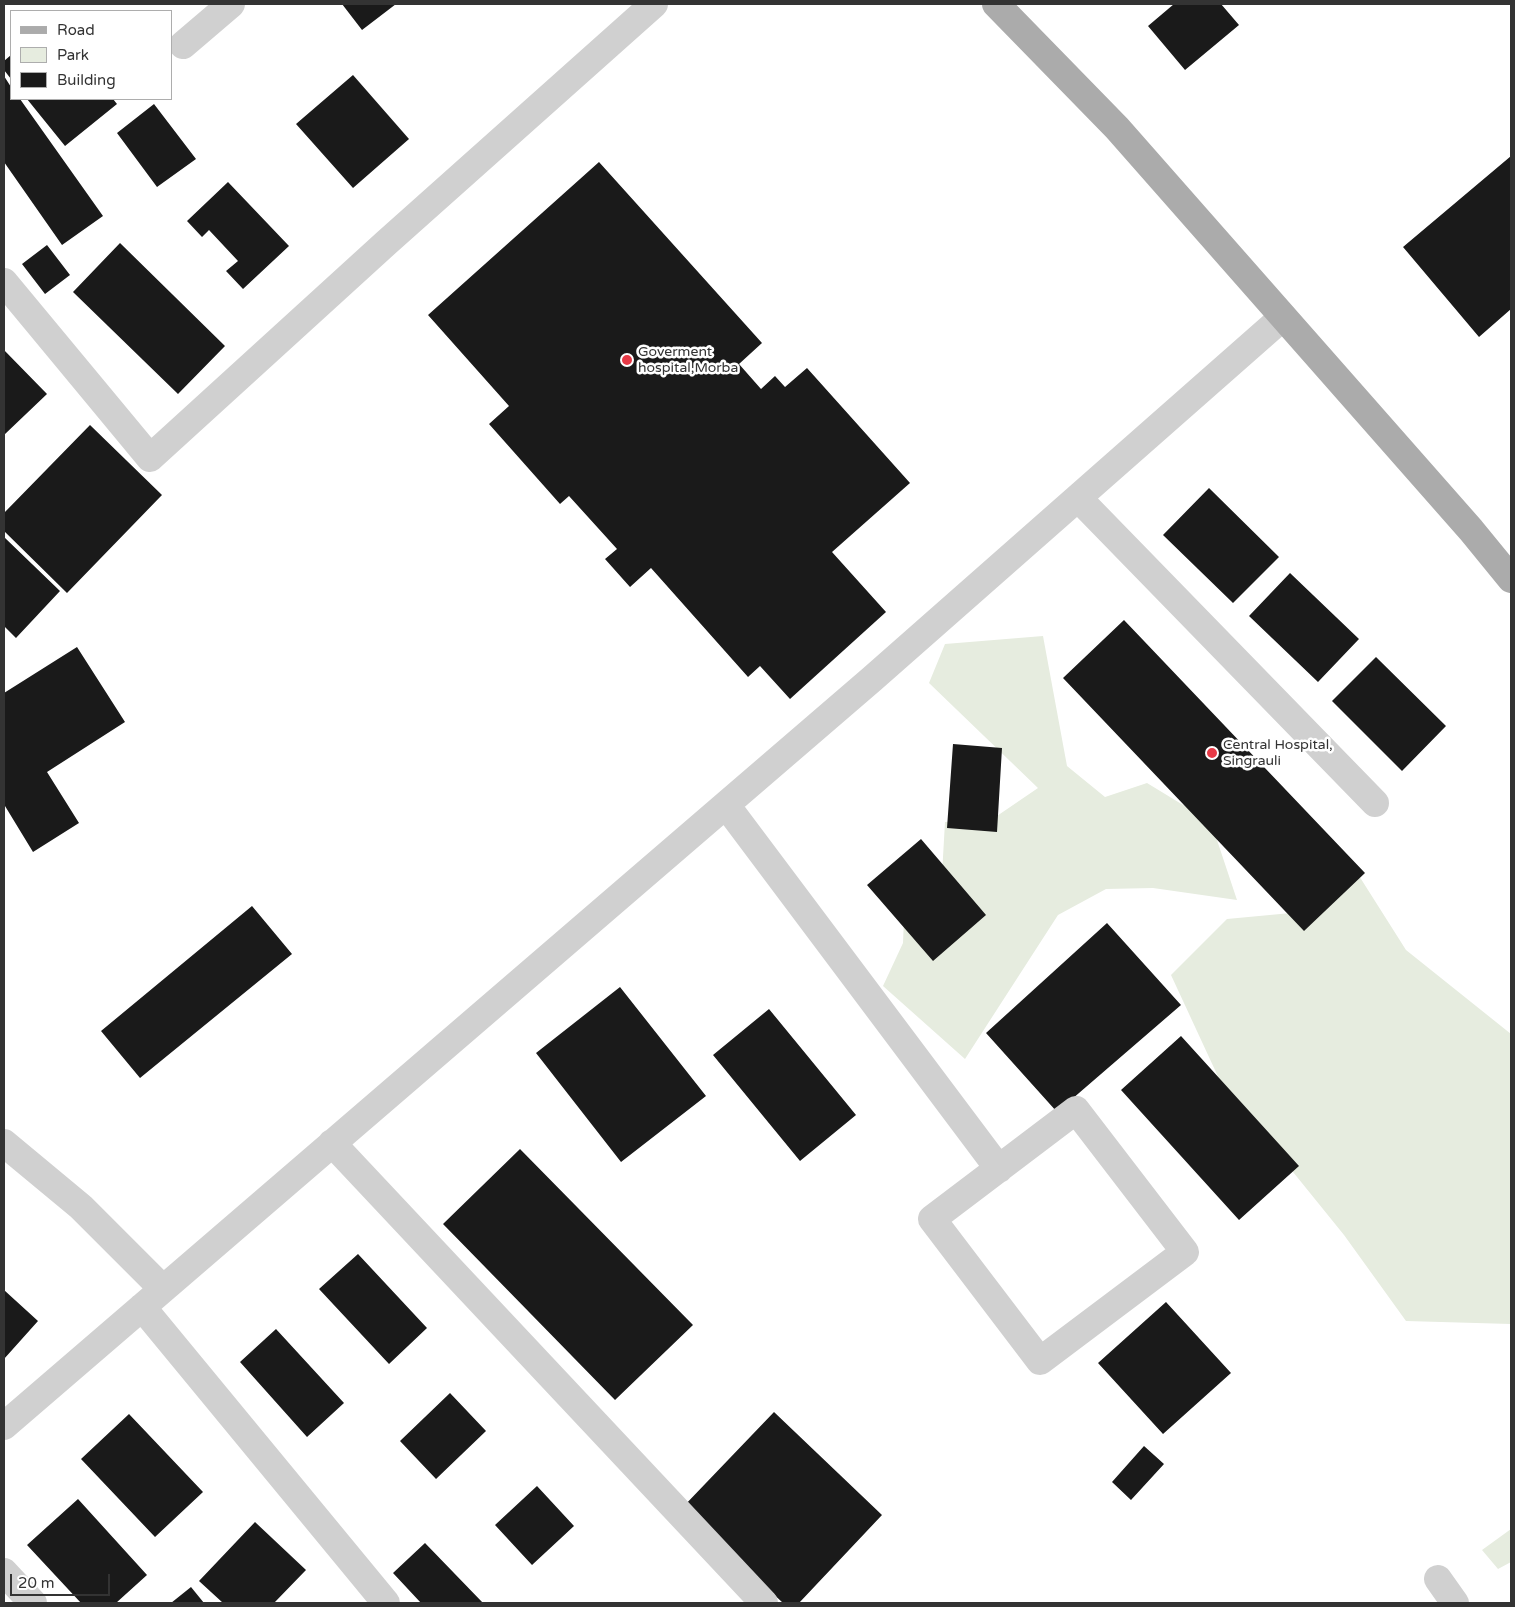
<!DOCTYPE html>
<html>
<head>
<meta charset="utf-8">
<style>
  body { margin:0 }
  #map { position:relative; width:1515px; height:1607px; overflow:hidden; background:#fff; font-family:"Varela Round",sans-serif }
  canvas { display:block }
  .frame { position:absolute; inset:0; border:5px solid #333; pointer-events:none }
  .legend { position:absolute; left:10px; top:10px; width:162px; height:90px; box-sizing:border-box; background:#fff; border:1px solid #adadad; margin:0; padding:6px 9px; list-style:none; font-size:15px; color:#333 }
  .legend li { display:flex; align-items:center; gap:10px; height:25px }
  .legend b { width:25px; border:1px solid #adadad }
  .scale { position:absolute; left:10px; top:1574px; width:100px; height:22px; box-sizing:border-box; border:2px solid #333; border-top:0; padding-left:6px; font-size:15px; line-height:18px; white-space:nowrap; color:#333; -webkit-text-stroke:4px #fff; paint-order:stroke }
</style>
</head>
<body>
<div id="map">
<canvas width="1515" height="1607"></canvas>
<div class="frame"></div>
<ul class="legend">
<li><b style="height:6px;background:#ababab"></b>Road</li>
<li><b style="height:14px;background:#e6ecdf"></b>Park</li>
<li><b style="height:14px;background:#1a1a1a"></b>Building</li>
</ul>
<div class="scale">20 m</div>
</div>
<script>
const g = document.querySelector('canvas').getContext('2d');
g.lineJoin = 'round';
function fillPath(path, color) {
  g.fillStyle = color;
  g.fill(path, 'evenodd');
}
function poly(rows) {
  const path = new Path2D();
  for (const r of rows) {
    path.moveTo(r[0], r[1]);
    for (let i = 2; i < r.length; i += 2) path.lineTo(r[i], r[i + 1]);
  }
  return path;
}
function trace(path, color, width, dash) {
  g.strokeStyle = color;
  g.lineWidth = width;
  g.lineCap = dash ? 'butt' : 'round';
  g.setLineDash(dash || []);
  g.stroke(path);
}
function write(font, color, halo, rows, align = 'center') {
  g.font = font + ' "Varela Round",sans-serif';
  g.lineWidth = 5;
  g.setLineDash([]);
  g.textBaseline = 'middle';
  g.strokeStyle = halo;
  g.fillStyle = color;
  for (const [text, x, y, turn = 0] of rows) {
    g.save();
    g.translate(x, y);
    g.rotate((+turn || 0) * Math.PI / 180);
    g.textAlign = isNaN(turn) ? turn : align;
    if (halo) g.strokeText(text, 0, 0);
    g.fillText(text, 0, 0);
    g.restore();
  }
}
const green = poly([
  [1043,636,1067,766,1105,797,1147,783,1211,822,1237,900,1153,888,1106,889,1058,915,965,1059,883,986,903,943,906,868,941,892,945,822,994,818,1038,788,929,683,945,644],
  [1349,860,1406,950,1511,1034,1511,1324,1406,1321,1344,1235,1221,1083,1171,975,1227,919,1291,913],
  [1511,1529,1511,1562,1498,1569,1482,1550]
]);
const building = poly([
  [342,4,396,4,362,30],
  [1174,4,1221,4,1239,25,1185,70,1148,26],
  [11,55,11,79,4,70,4,61],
  [353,75,409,139,353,188,296,124],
  [4,76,11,87,11,99,20,99,103,216,62,245,4,162],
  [27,99,113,99,117,104,65,146],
  [154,104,196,159,157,187,117,133],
  [1511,156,1511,309,1479,337,1403,247],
  [599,162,762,343,739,364,761,389,775,376,785,387,807,368,910,483,832,552,886,612,790,699,760,666,748,677,651,568,630,587,605,559,617,549,569,496,560,504,489,424,509,406,428,315],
  [228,182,289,246,243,289,226,271,238,261,209,230,202,237,187,221],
  [120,243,225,346,178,394,73,292],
  [47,245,70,275,45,294,22,264],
  [4,350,47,394,4,435],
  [90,425,162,495,67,593,4,531,4,513],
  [1209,488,1279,557,1233,603,1163,535],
  [4,537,60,591,16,638,4,626],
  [1290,573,1359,639,1318,682,1249,616],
  [1124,620,1365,873,1304,931,1063,678],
  [77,647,125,722,47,772,79,823,33,852,5,806,4,807,4,693],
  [1376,657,1446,726,1402,771,1332,701],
  [953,744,1002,748,997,832,947,828],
  [921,839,986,915,933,961,867,885],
  [252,906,292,954,140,1078,101,1031],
  [1107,923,1181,1005,1057,1112,986,1033],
  [620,987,706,1096,621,1162,536,1053],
  [769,1009,856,1115,800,1161,713,1055],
  [1181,1036,1299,1166,1239,1220,1121,1090],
  [520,1149,693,1325,615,1400,443,1224],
  [358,1254,427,1328,389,1364,319,1289],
  [4,1290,38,1321,4,1359],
  [1166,1302,1231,1373,1163,1434,1098,1363],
  [276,1329,344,1403,307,1437,240,1362],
  [450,1393,486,1431,436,1479,400,1441],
  [774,1412,882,1515,799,1603,783,1603,682,1508],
  [129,1414,203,1492,155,1537,81,1459],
  [1144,1446,1164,1464,1131,1500,1112,1482],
  [537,1486,574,1526,532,1565,495,1525],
  [78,1499,147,1575,116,1603,81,1603,27,1545],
  [255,1522,306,1570,274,1603,223,1603,199,1581],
  [425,1543,483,1603,421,1603,393,1573],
  [191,1587,204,1603,171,1603]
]);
const minor = poly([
  [183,45,231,4],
  [4,282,150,458,386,243,654,4],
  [1078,498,1375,803],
  [726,805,999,1169],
  [1076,1110,1185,1252,1040,1361,932,1219,1076,1110],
  [4,1143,81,1207,163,1289],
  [332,1143,764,1603],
  [142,1307,386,1603],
  [4,1426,872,679,1283,317],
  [4,1572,33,1603],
  [1438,1579,1455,1603]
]);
const major = poly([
  [996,4,1117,128,1471,530,1511,579]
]);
const markers = [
  [627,360,6,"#e63946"],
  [1212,753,6,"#e63946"]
];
const poiNames = [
  ["Goverment",638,352],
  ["hospital,Morba",638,368],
  ["Central Hospital,",1223,745],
  ["Singrauli",1223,761]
];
fillPath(green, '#e6ecdf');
fillPath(building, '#1a1a1a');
trace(minor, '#d0d0d0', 28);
trace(major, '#ababab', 28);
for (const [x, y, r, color] of markers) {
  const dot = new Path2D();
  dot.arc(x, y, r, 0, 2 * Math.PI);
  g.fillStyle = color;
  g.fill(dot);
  trace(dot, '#fff', 2);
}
write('14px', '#333', '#fff', poiNames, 'left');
</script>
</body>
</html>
